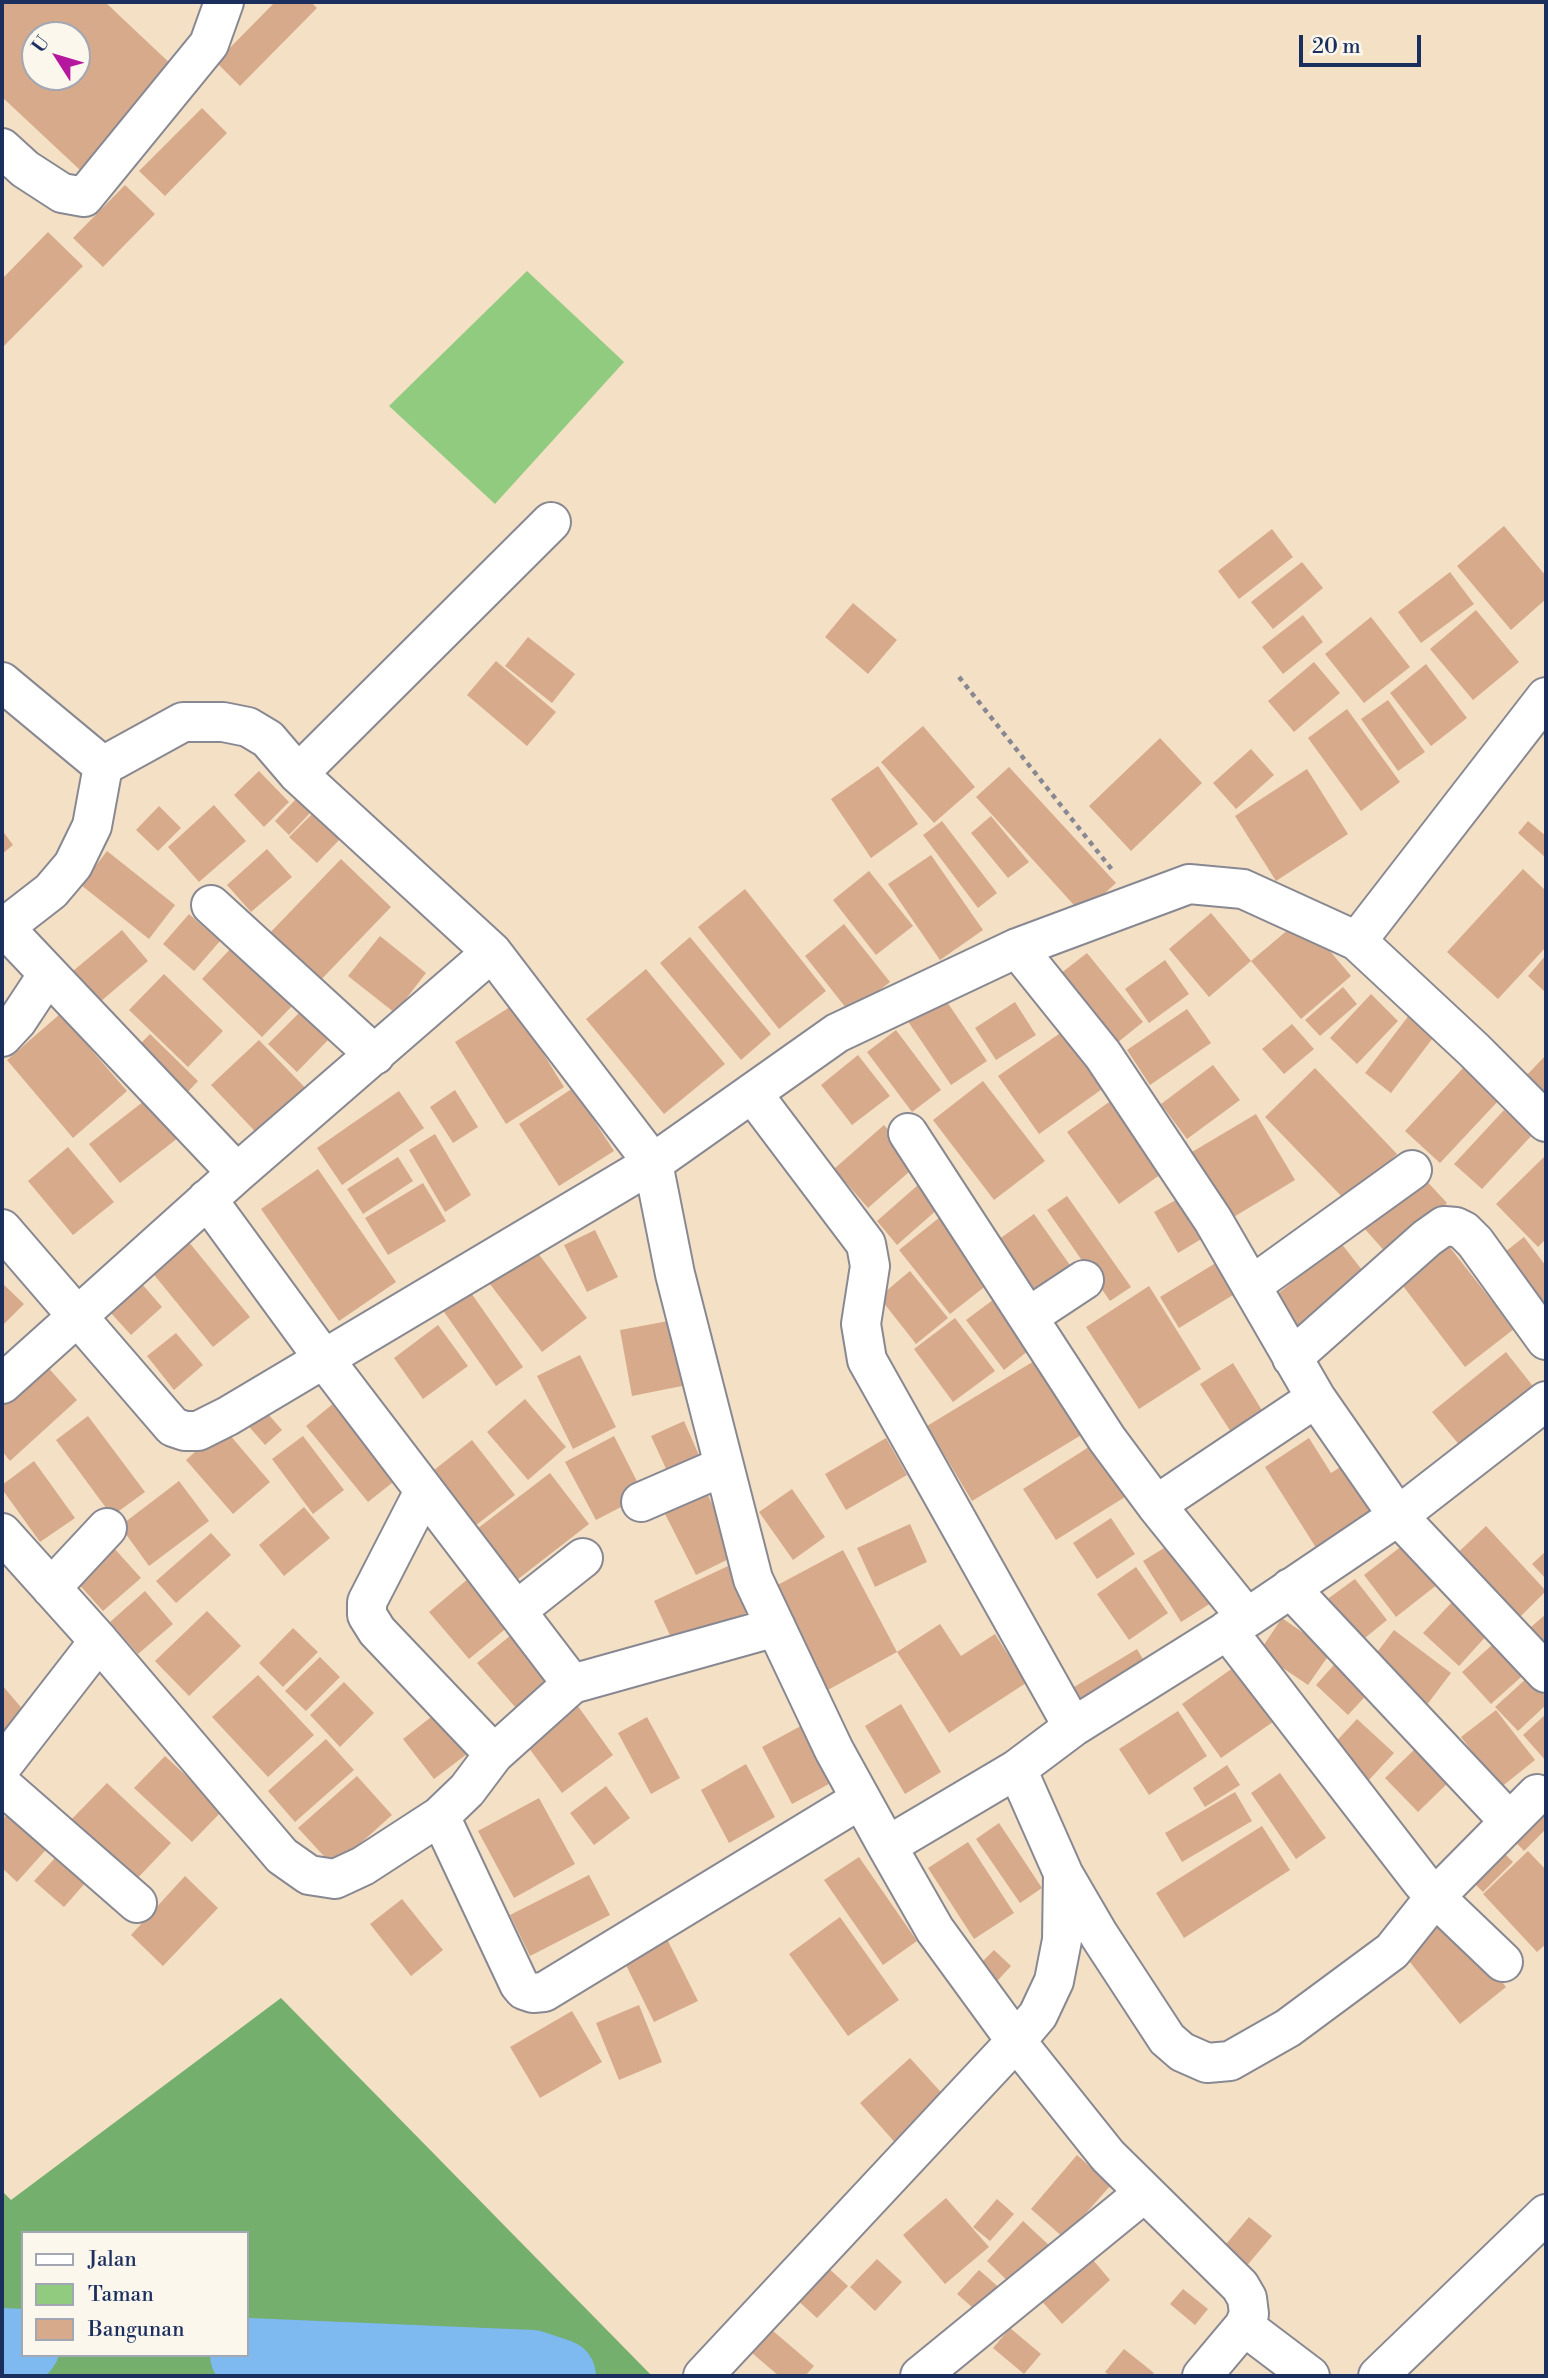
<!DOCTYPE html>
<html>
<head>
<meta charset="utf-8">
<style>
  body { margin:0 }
  #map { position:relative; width:1548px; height:2378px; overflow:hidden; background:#f4e0c5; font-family:"Libre Bodoni",serif }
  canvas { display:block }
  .frame { position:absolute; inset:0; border:4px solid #1b2f5e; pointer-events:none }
  .legend { position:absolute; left:21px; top:2231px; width:228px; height:126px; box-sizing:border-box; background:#fbf7ec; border:2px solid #a1a7b3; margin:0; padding:9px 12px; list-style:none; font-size:21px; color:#1b2f5e }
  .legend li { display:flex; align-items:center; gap:14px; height:35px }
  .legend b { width:35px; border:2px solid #a1a7b3 }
  .north { position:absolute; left:21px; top:21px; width:70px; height:70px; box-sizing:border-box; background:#fbf7ec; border:2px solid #a1a7b3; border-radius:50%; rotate:307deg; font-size:19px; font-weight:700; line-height:28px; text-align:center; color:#1b2f5e }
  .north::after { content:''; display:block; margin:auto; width:24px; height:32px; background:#b5179e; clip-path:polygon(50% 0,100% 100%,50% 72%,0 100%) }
  .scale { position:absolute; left:1299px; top:35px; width:122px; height:32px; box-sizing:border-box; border:4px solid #1b2f5e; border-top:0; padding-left:9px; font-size:21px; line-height:24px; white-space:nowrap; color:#1b2f5e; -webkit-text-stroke:5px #fbf7ec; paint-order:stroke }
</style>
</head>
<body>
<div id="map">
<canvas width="1548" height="2378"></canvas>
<div class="frame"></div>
<ul class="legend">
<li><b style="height:9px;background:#fff"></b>Jalan</li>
<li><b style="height:19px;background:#91cb7f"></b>Taman</li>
<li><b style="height:19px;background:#d7aa8b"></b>Bangunan</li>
</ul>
<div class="north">U</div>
<div class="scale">20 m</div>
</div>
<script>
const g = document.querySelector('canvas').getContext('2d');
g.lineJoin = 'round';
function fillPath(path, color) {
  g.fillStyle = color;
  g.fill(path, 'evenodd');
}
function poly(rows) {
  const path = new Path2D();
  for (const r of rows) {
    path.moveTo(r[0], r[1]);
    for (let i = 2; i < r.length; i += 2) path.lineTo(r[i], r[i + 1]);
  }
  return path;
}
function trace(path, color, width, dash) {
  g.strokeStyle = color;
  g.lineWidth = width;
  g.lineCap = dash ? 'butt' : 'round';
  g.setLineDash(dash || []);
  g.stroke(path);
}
const green = poly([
  [527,271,624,362,495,504,389,406]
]);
const forest = poly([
  [281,1998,652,2376,2,2376,2,2191,11,2200],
  [23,2233,247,2233,247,2355,23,2355]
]);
const river = poly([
  [2,2345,23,2346],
  [247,2355,532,2367,559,2376]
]);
const building = poly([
  [2,2,105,2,175,68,80,170,2,97],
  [35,35,77,35,77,77,35,77],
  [275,2,311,2,317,8,240,86,216,62],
  [202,108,227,133,165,196,139,171],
  [125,185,155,214,103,267,73,238],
  [48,232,83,266,2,348,2,279],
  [1504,526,1546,576,1546,599,1511,630,1457,566],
  [1272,529,1293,557,1239,599,1218,571],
  [1302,562,1323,588,1273,629,1251,602],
  [1450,572,1474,604,1421,643,1398,612],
  [853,603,897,640,868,674,825,637],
  [1476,610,1519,662,1473,700,1430,649],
  [1303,615,1323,642,1283,674,1262,647],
  [1371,617,1410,667,1364,703,1325,654],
  [528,637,575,674,552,703,505,666],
  [496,661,556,712,527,746,467,695],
  [1314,662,1340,693,1294,732,1268,701],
  [1426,664,1467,718,1431,746,1390,693],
  [1388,700,1425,752,1398,771,1361,719],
  [1347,709,1400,782,1361,811,1308,738],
  [923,726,975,787,934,823,881,762],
  [1160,738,1202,783,1131,851,1089,806],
  [1251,749,1274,775,1236,809,1213,783],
  [878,766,918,824,871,858,831,799],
  [1009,767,1116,883,1082,914,976,797],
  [1307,769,1348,834,1276,881,1235,816],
  [259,771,289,802,264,827,234,795],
  [296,799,311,812,289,835,275,821],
  [214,805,246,841,199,882,168,847],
  [159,806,181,828,158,851,136,830],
  [313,813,340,839,317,863,289,837],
  [991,816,1029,862,1008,878,971,833],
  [942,821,997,893,978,908,923,835],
  [1528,821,1546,836,1546,858,1518,833],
  [2,830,13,845,2,854],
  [267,849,292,877,251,912,227,885],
  [107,851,175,905,149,939,81,885],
  [931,855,983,930,940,960,888,884],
  [341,859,391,907,314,987,264,939],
  [1523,869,1546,891,1546,947,1498,999,1447,952],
  [869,871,913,926,876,955,833,900],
  [745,889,826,991,779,1029,698,927],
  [1211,913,1251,961,1209,997,1169,949],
  [189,914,220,941,194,971,163,944],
  [1302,918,1351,976,1301,1019,1251,961],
  [844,924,890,982,850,1013,805,956],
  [122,930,148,961,100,1002,73,971],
  [380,936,426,973,395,1013,348,976],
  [690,937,771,1034,741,1060,660,963],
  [234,945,295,1003,262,1037,202,979],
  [1087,953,1143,1022,1112,1047,1056,977],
  [1546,955,1546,993,1528,976],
  [1165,960,1189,994,1149,1023,1125,989],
  [646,969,725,1064,664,1114,586,1019],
  [164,974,223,1031,188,1067,129,1010],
  [1343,987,1357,1004,1320,1036,1305,1020],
  [941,993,987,1061,951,1085,905,1017],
  [1371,994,1398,1021,1357,1064,1330,1038],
  [1015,1002,1036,1035,996,1060,975,1028],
  [513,1005,564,1087,506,1124,455,1042],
  [1416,1006,1442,1026,1391,1093,1365,1073],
  [1187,1009,1211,1043,1150,1085,1127,1050],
  [300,1012,328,1040,297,1072,268,1044],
  [60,1014,127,1091,73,1138,7,1060],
  [1292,1024,1314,1049,1284,1074,1262,1049],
  [1072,1025,1112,1082,1039,1134,998,1076],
  [896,1030,941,1090,912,1112,867,1052],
  [150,1034,198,1081,183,1097,135,1049],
  [259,1040,316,1099,268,1145,211,1085],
  [858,1055,890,1096,852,1125,821,1085],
  [1546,1055,1546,1096,1526,1076],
  [1213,1065,1240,1100,1187,1139,1161,1104],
  [1464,1067,1499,1100,1440,1163,1405,1131],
  [1315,1068,1397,1154,1347,1202,1265,1117],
  [983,1081,1045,1161,994,1200,933,1120],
  [573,1088,614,1151,559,1186,519,1124],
  [455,1090,478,1127,453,1143,430,1107],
  [399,1091,424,1128,342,1185,317,1148],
  [153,1094,183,1134,120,1183,89,1144],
  [1119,1095,1171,1167,1119,1204,1067,1132],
  [1504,1110,1532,1135,1482,1189,1454,1164],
  [1256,1114,1295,1180,1232,1218,1192,1152],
  [884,1125,918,1164,868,1208,834,1169],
  [435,1134,471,1195,445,1212,409,1150],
  [68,1147,114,1202,73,1235,28,1181],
  [1546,1155,1546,1239,1538,1247,1496,1204],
  [398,1157,413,1181,363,1214,347,1189],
  [318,1169,396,1282,339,1321,261,1209],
  [1421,1175,1447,1203,1389,1256,1363,1227],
  [927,1177,947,1201,897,1245,877,1221],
  [423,1183,446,1221,388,1255,365,1218],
  [1185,1195,1208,1235,1178,1253,1154,1212],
  [1067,1196,1131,1287,1110,1301,1047,1210],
  [945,1213,997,1277,950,1314,899,1250],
  [1034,1214,1072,1268,1036,1294,998,1240],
  [595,1230,618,1277,587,1292,564,1245],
  [1524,1237,1546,1266,1546,1326,1496,1259],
  [528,1240,587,1318,542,1352,483,1275],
  [188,1241,250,1317,213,1347,151,1271],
  [1341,1243,1369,1279,1298,1336,1270,1300],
  [1448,1245,1514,1329,1465,1367,1400,1282],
  [1219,1261,1238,1292,1179,1328,1160,1297],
  [910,1271,948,1318,916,1344,879,1297],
  [2,1283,24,1304,2,1326],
  [142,1284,162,1307,131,1335,110,1312],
  [1149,1286,1201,1369,1139,1409,1086,1327],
  [469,1290,523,1367,496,1386,442,1309],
  [1001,1294,1038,1343,1004,1370,966,1320],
  [955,1318,995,1371,953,1402,914,1349],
  [679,1319,692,1384,632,1396,620,1330],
  [438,1325,468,1366,423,1399,394,1358],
  [176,1333,203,1365,174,1390,147,1356],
  [1506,1352,1539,1394,1466,1453,1432,1412],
  [580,1355,616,1427,573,1449,537,1376],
  [1039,1358,1083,1434,972,1501,927,1426],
  [1233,1363,1263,1412,1231,1432,1200,1384],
  [45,1364,77,1400,10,1461,2,1451,2,1403],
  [340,1398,402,1475,368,1502,306,1426],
  [525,1399,566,1447,528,1480,487,1432],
  [262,1407,282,1430,265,1445,245,1422],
  [88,1416,145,1492,112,1516,56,1440],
  [684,1421,705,1469,673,1484,651,1436],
  [223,1427,270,1482,233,1514,186,1460],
  [303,1436,344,1490,313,1514,272,1459],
  [614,1436,644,1495,596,1520,565,1462],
  [886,1438,907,1475,846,1510,825,1474],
  [1309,1438,1331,1473,1348,1462,1382,1515,1320,1554,1265,1467],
  [472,1440,515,1495,471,1529,429,1474],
  [1092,1445,1125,1497,1056,1540,1023,1489],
  [34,1461,75,1518,40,1542,2,1489,2,1485],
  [550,1473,589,1524,513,1583,473,1532],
  [179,1481,209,1521,149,1566,120,1526],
  [704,1487,737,1555,696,1575,662,1508],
  [792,1489,825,1537,793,1560,759,1512],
  [304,1507,330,1538,284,1576,259,1545],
  [1111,1518,1135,1554,1097,1579,1073,1543],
  [910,1524,927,1562,875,1587,857,1548],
  [1486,1526,1546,1591,1510,1627,1449,1561],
  [211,1533,231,1555,176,1603,156,1581],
  [1182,1537,1219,1598,1181,1622,1143,1561],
  [1407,1542,1438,1584,1396,1617,1364,1575],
  [113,1547,141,1578,103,1611,75,1580],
  [843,1550,897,1652,940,1624,961,1656,995,1634,1026,1683,949,1733,897,1652,826,1691,772,1588],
  [1546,1551,1546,1579,1532,1564],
  [728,1566,749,1612,675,1646,654,1601],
  [1136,1567,1168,1613,1129,1640,1097,1594],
  [475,1573,515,1621,469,1659,429,1612],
  [1355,1579,1387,1620,1355,1646,1322,1603],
  [145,1591,173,1624,138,1654,110,1622],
  [1453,1601,1488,1634,1459,1666,1423,1633],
  [207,1611,241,1646,189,1696,155,1661],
  [1546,1614,1546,1657,1524,1633],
  [1282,1618,1331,1652,1308,1685,1259,1652],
  [293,1628,318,1652,283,1687,259,1663],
  [1394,1630,1451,1673,1423,1710,1366,1667],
  [511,1635,555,1687,522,1715,477,1663],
  [1501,1637,1530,1669,1491,1704,1462,1672],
  [1137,1649,1149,1669,1086,1707,1074,1687],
  [320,1657,340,1677,306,1711,285,1691],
  [1341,1657,1374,1687,1348,1715,1316,1685],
  [1244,1660,1283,1715,1221,1758,1182,1704],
  [258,1675,314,1735,268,1777,212,1717],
  [1528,1677,1546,1697,1546,1705,1518,1731,1495,1707],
  [344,1682,374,1713,340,1747,310,1715],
  [2,1685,31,1719,2,1744],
  [575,1702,613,1755,562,1793,523,1740],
  [901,1704,941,1772,905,1794,865,1726],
  [1496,1710,1535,1760,1500,1788,1461,1737],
  [1178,1711,1207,1756,1149,1795,1119,1749],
  [435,1714,467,1754,434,1779,403,1739],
  [1546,1714,1546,1761,1523,1735],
  [647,1717,680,1778,651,1794,618,1733],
  [1357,1719,1394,1753,1368,1781,1331,1747],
  [810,1721,840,1778,792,1804,762,1747],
  [326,1739,354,1770,295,1822,268,1791],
  [1420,1744,1453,1778,1418,1812,1385,1778],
  [165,1756,223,1810,192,1842,134,1788],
  [746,1764,775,1817,729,1843,701,1790],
  [1227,1765,1240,1785,1205,1807,1193,1788],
  [1280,1773,1326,1838,1296,1859,1251,1793],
  [357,1776,392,1815,334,1867,298,1828],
  [107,1783,171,1843,132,1884,68,1823],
  [606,1786,630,1818,594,1845,570,1813],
  [1235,1792,1252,1821,1182,1862,1165,1833],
  [539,1798,575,1864,514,1898,478,1831],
  [1538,1804,1546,1813,1546,1829,1524,1851,1508,1834],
  [12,1808,52,1843,17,1882,2,1868,2,1820],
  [999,1823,1042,1888,1020,1903,976,1839],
  [1262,1826,1290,1870,1184,1938,1156,1893],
  [968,1842,1014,1913,974,1939,928,1868],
  [1497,1846,1513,1862,1483,1892,1467,1876],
  [65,1847,94,1873,64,1907,34,1881],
  [1528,1851,1546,1870,1546,1944,1537,1952,1483,1894],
  [859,1857,917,1941,883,1965,824,1880],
  [589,1875,610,1915,530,1956,510,1915],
  [185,1876,218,1908,163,1966,131,1935],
  [402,1899,443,1950,411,1976,370,1924],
  [1447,1914,1506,1987,1460,2024,1401,1951],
  [840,1917,899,2000,848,2036,789,1954],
  [666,1937,698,2001,654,2022,623,1959],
  [994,1950,1011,1966,989,1990,971,1973],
  [639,2005,662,2062,619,2080,596,2023],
  [572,2011,602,2062,540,2098,510,2047],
  [910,2058,948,2100,898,2146,860,2103],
  [1077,2155,1111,2185,1064,2238,1031,2209],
  [946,2198,989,2247,945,2284,903,2235],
  [997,2199,1014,2214,990,2241,973,2227],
  [1249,2217,1272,2236,1244,2269,1222,2249],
  [1023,2221,1051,2247,1014,2287,987,2261],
  [1088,2254,1110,2280,1062,2324,1039,2298],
  [877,2259,902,2282,875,2311,850,2287],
  [826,2266,848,2286,817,2318,796,2299],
  [979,2270,1002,2290,980,2314,957,2294],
  [1183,2289,1208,2309,1195,2325,1170,2304],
  [1010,2328,1041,2354,1024,2374,993,2348],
  [772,2330,814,2366,805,2376,779,2376,752,2353],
  [1124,2349,1154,2373,1151,2376,1111,2376,1105,2372]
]);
const path = poly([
  [959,677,1113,871]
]);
const minor = poly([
  [2,148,25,169,62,193,84,197,209,44,224,2],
  [2,682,103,766,183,722,223,722,248,727,268,739,298,774,492,952,653,1163,675,1274,753,1579,834,1750,887,1846,935,1930,1016,2041,703,2376],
  [298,774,551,522],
  [211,905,375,1055],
  [2,925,237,1173],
  [2,929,51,891,73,865,92,826,103,766],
  [1357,941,1546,697],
  [1017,948,1103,1055,1213,1220,1316,1398,1398,1516,1546,1673],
  [2,1037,17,1021,48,974],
  [752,1093,866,1244,870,1266,861,1324,867,1360,1073,1727],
  [908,1133,1107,1439,1156,1505,1247,1618],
  [2,1229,173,1427,185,1431,198,1431,228,1416,653,1163,837,1033,1017,948,1189,884,1243,889,1357,941,1474,1050,1546,1122],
  [1251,1286,1412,1170],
  [1028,1317,1084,1280],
  [1292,1358,1427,1238,1444,1226,1456,1227,1464,1231,1475,1242,1546,1340],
  [2,1384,237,1173,492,952],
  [424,1491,367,1602,367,1615,377,1631,494,1754],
  [641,1502,724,1466],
  [1156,1505,1316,1398],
  [2,1533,99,1641,282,1856,309,1875,335,1879,363,1866,440,1816,467,1790,494,1754,572,1684,324,1359,207,1199],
  [51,1588,107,1528],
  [1290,1588,1509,1821],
  [516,1611,583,1558],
  [1227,1630,1421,1881,1435,1897,1503,1962],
  [572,1684,776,1627],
  [2,1766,99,1641],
  [2,1785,137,1903],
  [440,1816,519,1984,524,1990,533,1993,544,1992,861,1799],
  [887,1846,1017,1769],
  [1064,1875,1099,1935,1167,2039,1182,2052,1207,2063,1230,2061,1288,2028,1392,1951,1435,1897,1537,1794],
  [1244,2326,1310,2376],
  [920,2376,1144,2193],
  [1202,2376,1244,2326,1249,2314,1247,2298,1240,2286,1108,2156,1016,2041,1038,2015,1054,1981,1062,1940,1063,1873,1017,1769,1073,1727,1247,1618,1398,1516,1546,1401],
  [1378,2376,1546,2214]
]);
fillPath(green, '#91cb7f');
fillPath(forest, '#74af6e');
trace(river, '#7eb9f0', 74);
fillPath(building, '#d7aa8b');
trace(minor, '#888892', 42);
trace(path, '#888892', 4.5, [5, 5]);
trace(minor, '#fff', 38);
</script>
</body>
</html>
